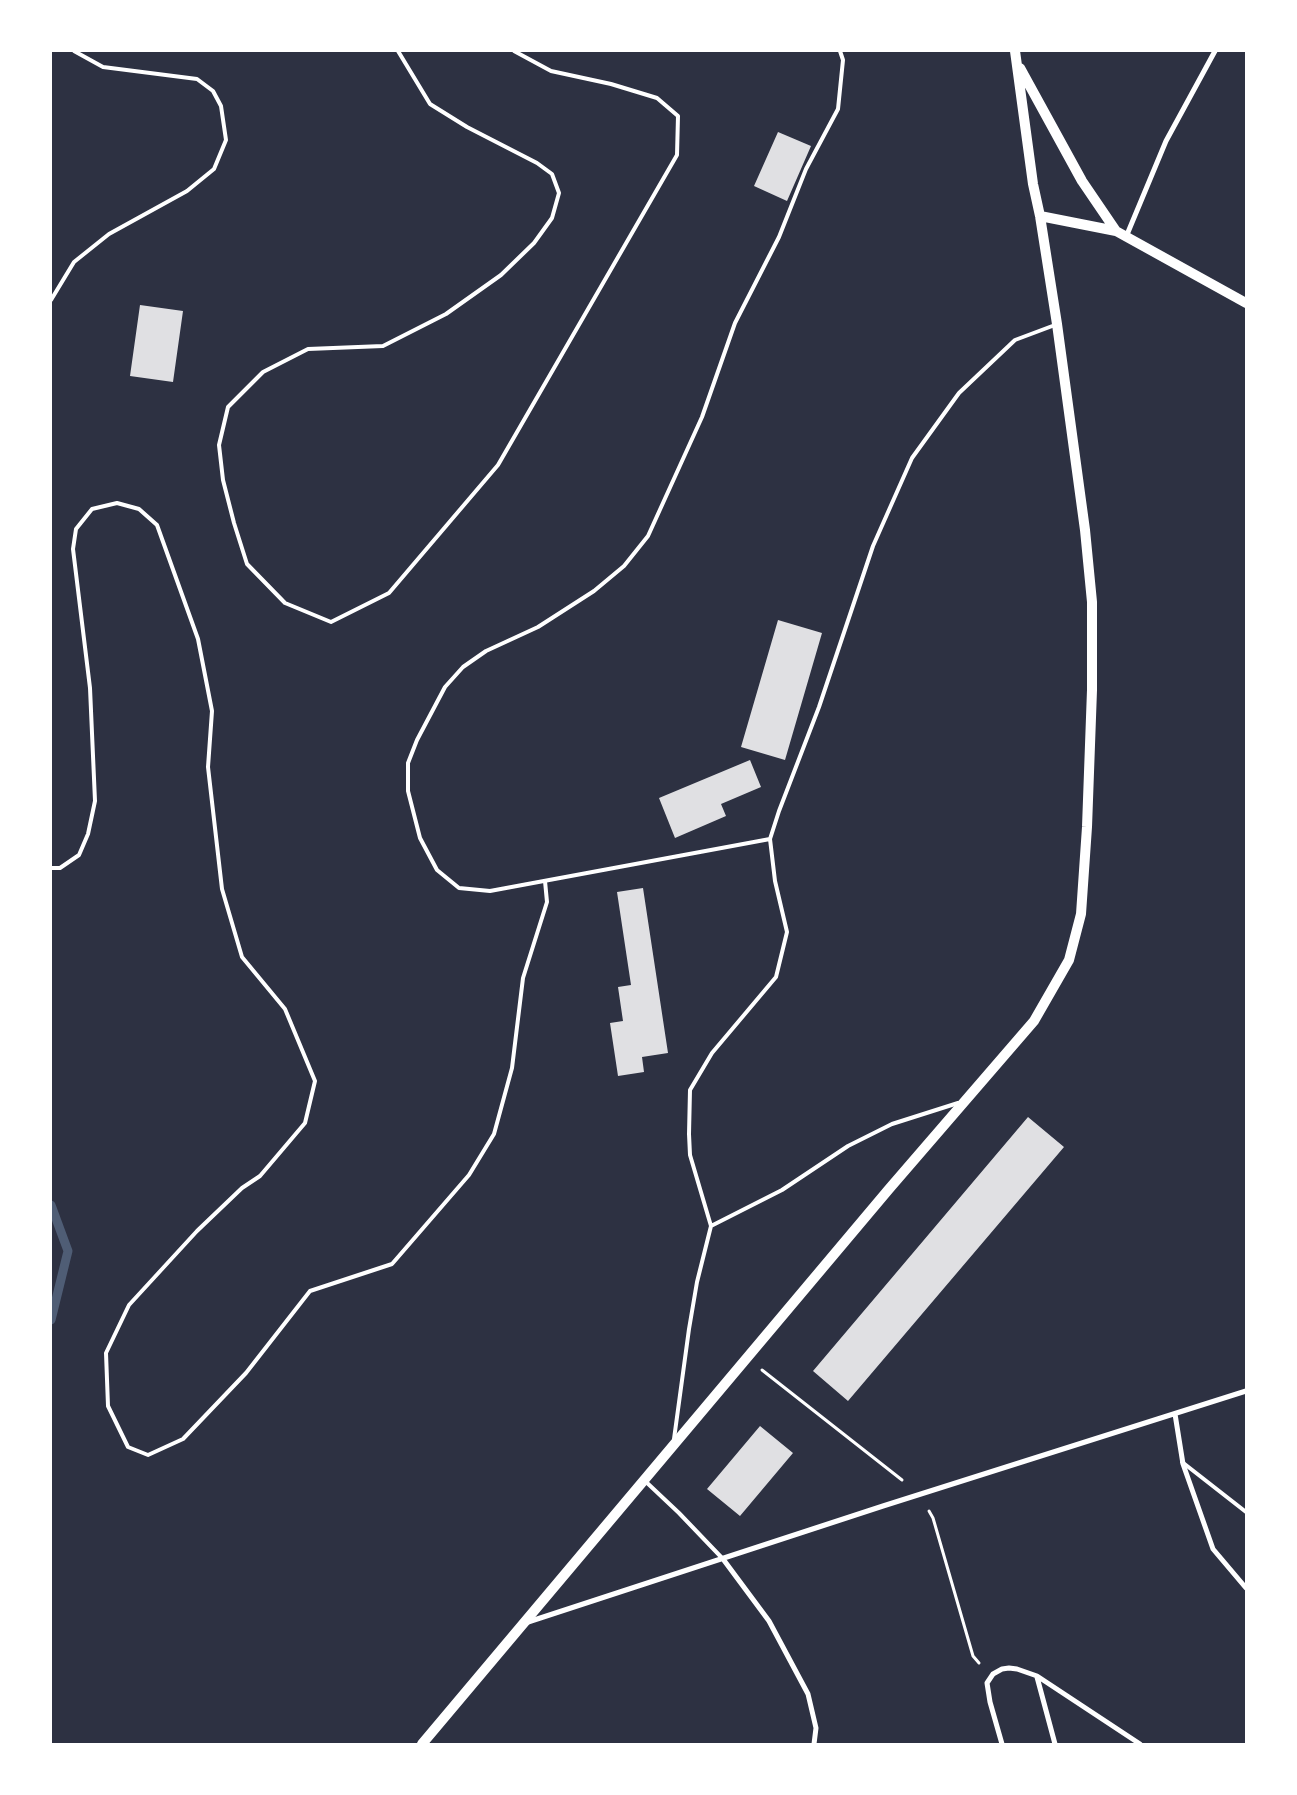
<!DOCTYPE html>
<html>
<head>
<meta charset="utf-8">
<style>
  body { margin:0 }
  #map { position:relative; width:1297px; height:1795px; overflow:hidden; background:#2d3142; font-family:Mulish,sans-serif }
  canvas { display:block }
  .frame { position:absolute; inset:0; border:52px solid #fff; pointer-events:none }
</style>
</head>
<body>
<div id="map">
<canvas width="1297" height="1795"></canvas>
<div class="frame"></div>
</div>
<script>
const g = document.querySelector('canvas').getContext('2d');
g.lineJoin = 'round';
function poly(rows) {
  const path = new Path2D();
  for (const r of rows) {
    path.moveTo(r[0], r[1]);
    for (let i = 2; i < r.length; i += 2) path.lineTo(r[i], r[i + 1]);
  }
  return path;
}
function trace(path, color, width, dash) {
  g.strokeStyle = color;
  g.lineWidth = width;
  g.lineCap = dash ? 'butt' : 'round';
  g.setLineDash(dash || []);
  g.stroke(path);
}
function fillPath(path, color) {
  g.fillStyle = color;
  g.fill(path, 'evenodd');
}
const stream = poly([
  [51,1205,68,1251,51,1320]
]);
const building = poly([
  [778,132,811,146,787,201,754,186],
  [140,305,183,311,173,382,130,376],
  [778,620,822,633,785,760,741,747],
  [750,760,761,787,721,804,726,816,675,838,659,798],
  [643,888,668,1053,642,1057,644,1072,618,1076,610,1023,623,1021,618,987,631,985,617,892],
  [1028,1117,1064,1147,848,1401,813,1371],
  [760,1426,793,1453,740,1516,707,1489]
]);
const path = poly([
  [762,1370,902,1480],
  [929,1511,933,1518,973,1656,979,1663]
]);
const service = poly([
  [398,51,430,104,467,127,537,163,552,174,559,193,552,218,534,243,501,275,446,314,383,346,308,349,263,372,228,407,219,445,223,480,234,523,247,564,285,603,331,622,389,593,498,465,677,155,678,116,657,98,611,84,551,71,514,51],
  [51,300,74,262,109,234,187,191,214,169,226,140,221,106,213,91,197,79,103,67,74,51],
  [770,839,490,891,459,888,437,870,420,838,408,791,408,763,417,740,445,687,463,667,486,651,538,627,594,591,624,566,648,536,702,417,735,323,779,237,806,169,838,109,843,60,840,51],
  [51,868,60,868,79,855,88,834,95,801,90,688,73,549,76,529,92,509,117,503,139,509,157,525,198,639,212,711,208,767,222,889,242,957,285,1009,315,1081,305,1123,260,1176,242,1188,197,1231,129,1305,106,1353,108,1406,128,1447,148,1455,183,1439,246,1373,310,1291,392,1264,469,1175,494,1134,512,1068,523,978,547,902,545,881],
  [711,1226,782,1190,848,1146,892,1124,958,1103],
  [674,1439,689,1329,697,1282,711,1226,690,1155,689,1134,690,1090,712,1053,776,977,787,932,775,881,770,839,779,811,819,707,873,546,912,458,959,393,1015,340,1055,325],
  [1182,1462,1246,1512],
  [644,1480,679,1513,723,1559]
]);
const minor = poly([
  [1126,237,1166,141,1215,51],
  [1175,1414,1183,1464,1213,1549,1246,1588],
  [723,1559,769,1621,808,1694,816,1728,814,1744],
  [525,1623,883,1506,1246,1391],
  [1037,1677,1055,1744],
  [1002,1744,990,1702,987,1683,993,1674,1002,1669,1009,1668,1017,1669,1037,1676,1140,1744]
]);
const secondary = poly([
  [1020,68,1082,181,1116,231,1246,303],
  [1040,216,1116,231],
  [422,1744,889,1189,1034,1021,1069,960,1081,914,1087,827,1092,690,1092,602,1085,530,1057,324,1040,216,1033,184,1015,51]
]);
trace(stream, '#4f5d75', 9);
fillPath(building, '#e0e0e3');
trace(path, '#fff', 3);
trace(service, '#fff', 4);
trace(minor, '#fff', 5);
trace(secondary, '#fff', 10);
</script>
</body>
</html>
